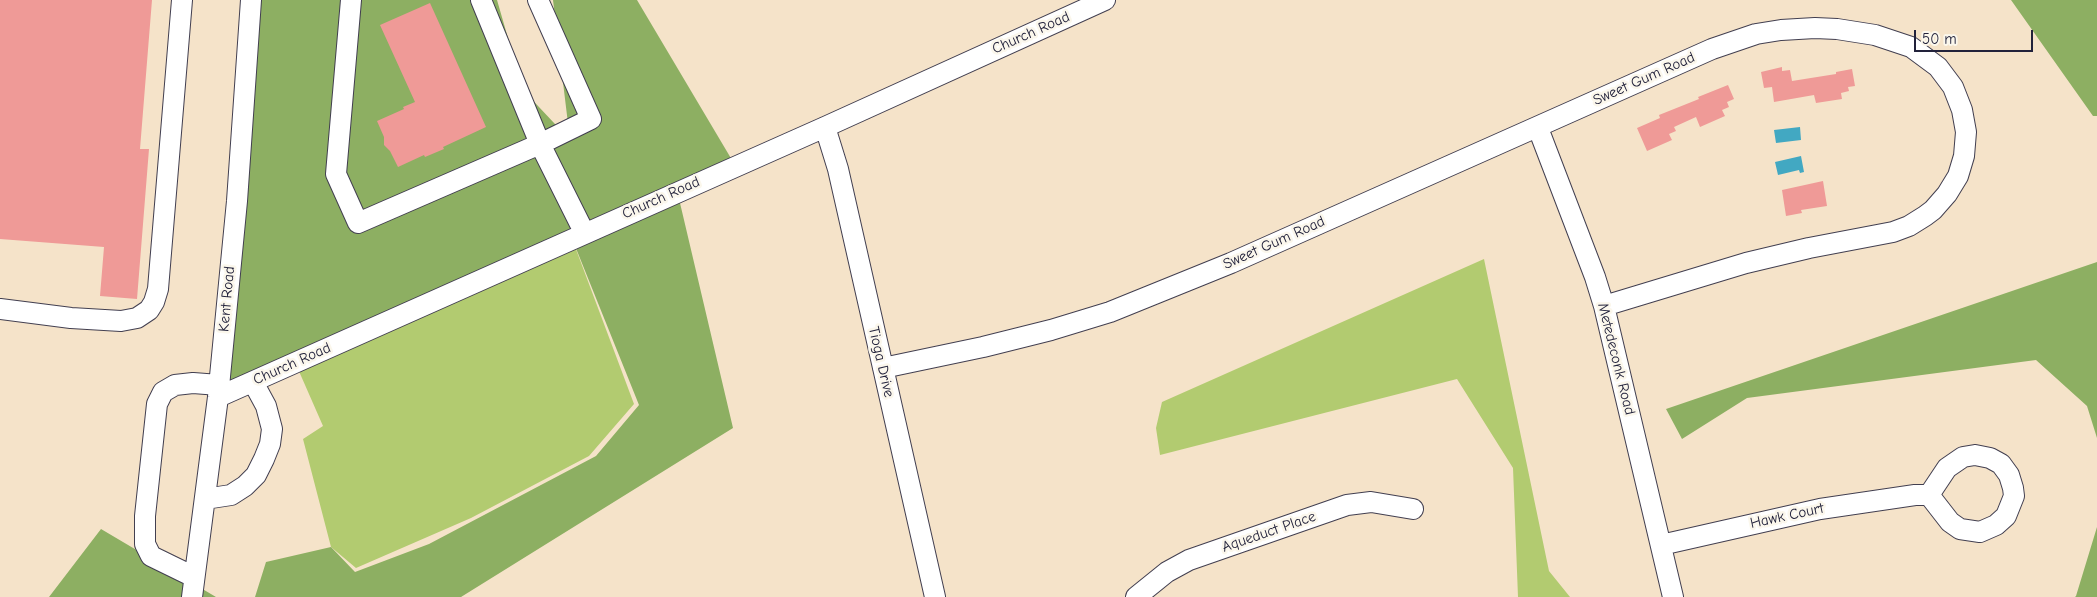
<!DOCTYPE html>
<html>
<head>
<meta charset="utf-8">
<style>
  body { margin:0 }
  #map { position:relative; width:2097px; height:597px; overflow:hidden; background:#f5e3c9; font-family:"Comic Neue",sans-serif }
  canvas { display:block }
  .scale { position:absolute; left:1914px; top:30px; width:119px; height:22px; box-sizing:border-box; border:2px solid #22223b; border-top:0; padding-left:6px; font-size:15px; line-height:18px; white-space:nowrap; color:#22223b; -webkit-text-stroke:4px #fbf7ec; paint-order:stroke }
</style>
</head>
<body>
<div id="map">
<canvas width="2097" height="597"></canvas>
<div class="scale">50 m</div>
</div>
<script>
const g = document.querySelector('canvas').getContext('2d');
g.lineJoin = 'round';
function fillPath(path, color) {
  g.fillStyle = color;
  g.fill(path, 'evenodd');
}
function poly(rows) {
  const path = new Path2D();
  for (const r of rows) {
    path.moveTo(r[0], r[1]);
    for (let i = 2; i < r.length; i += 2) path.lineTo(r[i], r[i + 1]);
  }
  return path;
}
function trace(path, color, width, dash) {
  g.strokeStyle = color;
  g.lineWidth = width;
  g.lineCap = dash ? 'butt' : 'round';
  g.setLineDash(dash || []);
  g.stroke(path);
}
function write(font, color, halo, rows, align = 'center') {
  g.font = font + ' "Comic Neue",sans-serif';
  g.lineWidth = 5;
  g.setLineDash([]);
  g.textBaseline = 'middle';
  g.strokeStyle = halo;
  g.fillStyle = color;
  for (const [text, x, y, turn = 0] of rows) {
    g.save();
    g.translate(x, y);
    g.rotate((+turn || 0) * Math.PI / 180);
    g.textAlign = isNaN(turn) ? turn : align;
    if (halo) g.strokeText(text, 0, 0);
    g.fillText(text, 0, 0);
    g.restore();
  }
}
const green = poly([
  [574,244,634,404,589,456,471,518,356,568,331,547,303,439,323,426,298,369],
  [1484,259,1549,571,1570,597,1518,597,1513,468,1457,379,1160,455,1156,428,1162,402]
]);
const forest = poly([
  [249,0,497,0,523,90,570,140,553,0,637,0,732,160,676,186,733,428,461,597,255,597,266,562,331,547,355,572,429,544,596,456,639,405,569,231,217,395],
  [2011,0,2097,0,2097,116,2093,116],
  [2097,262,2097,438,2087,406,2036,360,1747,398,1682,439,1666,409],
  [2097,527,2097,597,2075,597,2076,596],
  [101,529,216,597,49,597]
]);
const water = poly([
  [1800,127,1801,140,1776,143,1774,130],
  [1801,156,1804,172,1800,173,1799,170,1778,175,1775,162]
]);
const building = poly([
  [0,0,152,0,140,149,149,149,137,299,100,296,104,247,0,239],
  [430,3,486,127,443,147,444,149,425,157,424,155,398,167,390,151,384,145,384,137,377,121,404,109,403,107,415,102,380,25],
  [1782,67,1782,71,1790,70,1792,81,1836,74,1836,72,1852,69,1855,86,1848,87,1849,91,1841,93,1842,99,1816,103,1814,95,1774,102,1772,87,1764,88,1761,72],
  [1728,85,1734,99,1727,102,1729,107,1722,110,1725,116,1700,127,1696,117,1674,127,1676,131,1669,134,1672,140,1647,151,1637,128,1660,118,1659,115,1699,99,1698,97],
  [1823,181,1827,206,1801,210,1802,213,1786,216,1782,190]
]);
const minor = poly([
  [351,0,336,174,358,223,540,144,584,232],
  [481,0,540,144,591,119,538,0],
  [825,127,838,169,935,597],
  [1538,128,1595,277,1604,306,1673,597],
  [0,309,71,318,121,321,137,318,149,310,154,302,158,289,182,0],
  [883,368,983,347,1051,330,1110,312,1231,263,1712,49,1756,34,1781,30,1815,28,1837,29,1875,35,1911,47,1938,67,1953,87,1962,110,1966,132,1964,156,1958,176,1947,194,1933,210,1925,216,1909,226,1893,232,1809,248,1746,263,1604,306],
  [218,397,825,127,1105,0],
  [1975,455,1990,458,2001,464,2009,475,2013,488,2014,496,2006,516,1996,525,1980,532,1960,529,1950,522,1929,495,1947,468,1963,457,1975,455],
  [205,499,231,495,245,486,256,475,264,459,270,444,272,429,266,406,253,382],
  [1661,545,1820,509,1915,495,1929,495],
  [194,577,151,556,145,544,145,516,157,404,163,392,175,385,193,383,219,385],
  [192,597,218,397,237,201,251,0],
  [1136,597,1167,572,1189,560,1347,505,1371,502,1413,509]
]);
const streetNames = [
  ["Church Road",1031,33,-24],
  ["Sweet Gum Road",1644,79,-24],
  ["Church Road",661,198,-24],
  ["Sweet Gum Road",1274,243,-24],
  ["Kent Road",227,299,-85],
  ["Metedeconk Road",1616,359,76],
  ["Tioga Drive",881,362,77],
  ["Church Road",292,364,-24],
  ["Hawk Court",1787,516,-12],
  ["Aqueduct Place",1269,532,-19]
];
fillPath(green, '#b2cb70');
fillPath(forest, '#8daf62');
fillPath(water, '#42a8c2');
fillPath(building, '#ef9a97');
trace(minor, '#423f50', 22);
trace(minor, '#fff', 20);
write('15px', '#22223b', '#fbf7ec', streetNames);
</script>
</body>
</html>
